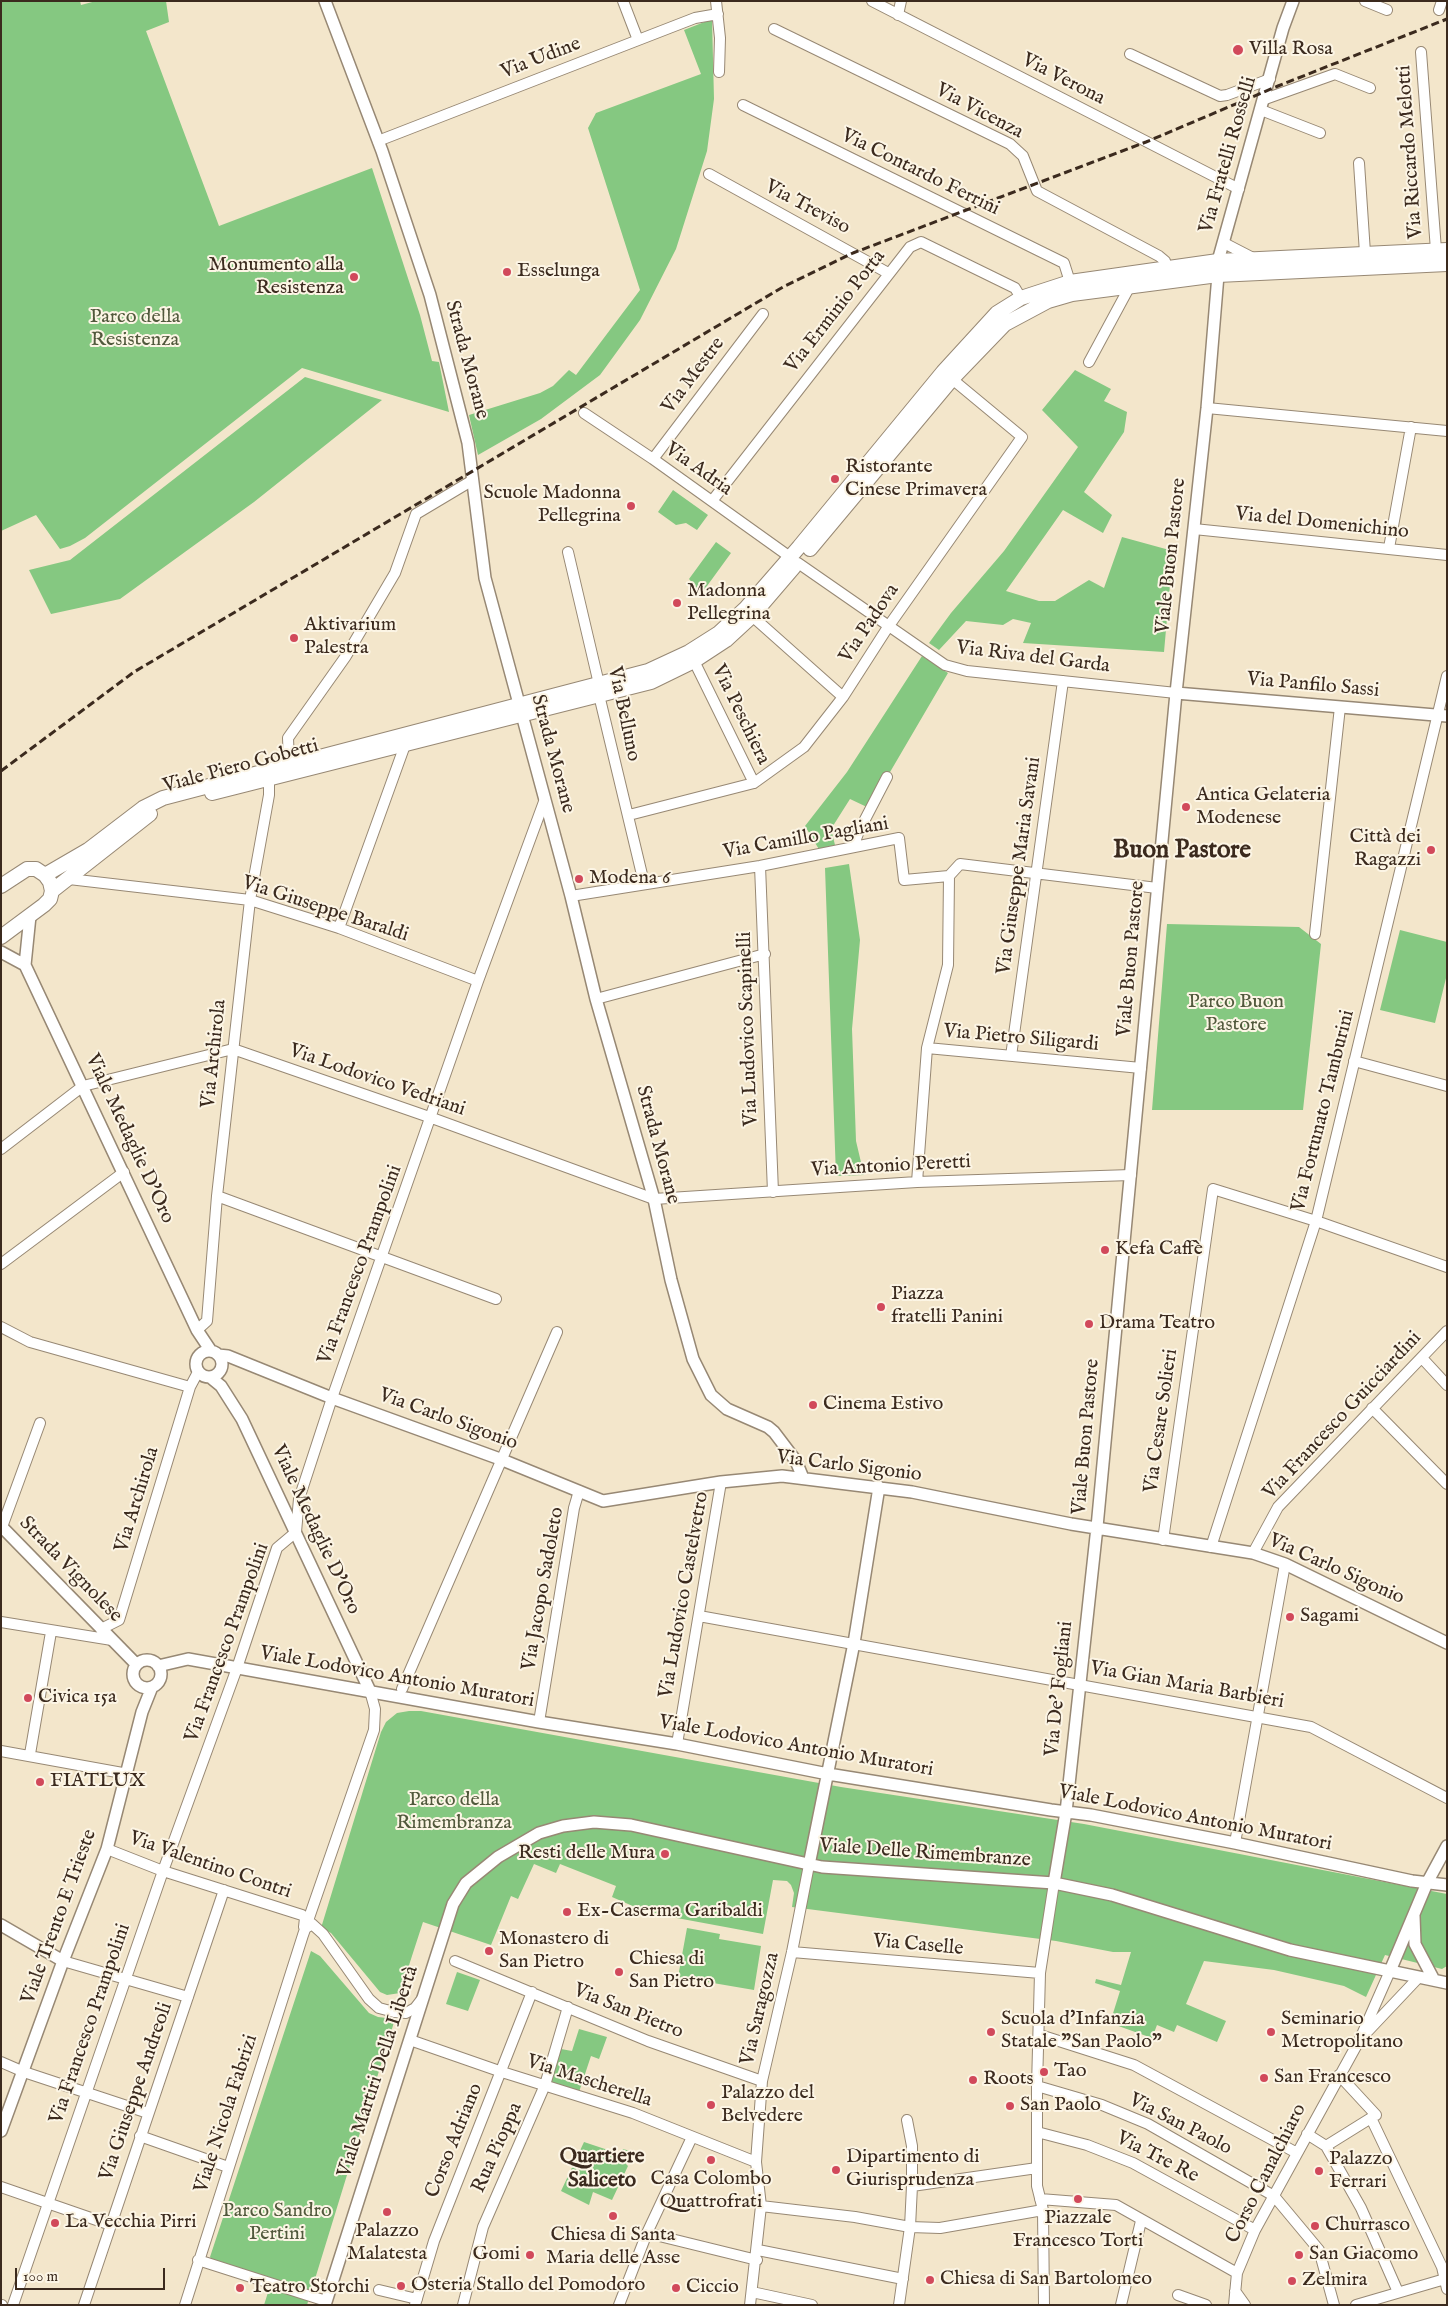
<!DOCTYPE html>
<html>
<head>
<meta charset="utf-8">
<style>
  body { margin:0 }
  #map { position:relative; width:1448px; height:2306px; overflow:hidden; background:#f3e6cb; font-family:"IM FELL English",serif }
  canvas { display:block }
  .frame { position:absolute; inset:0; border:2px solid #3b2a1e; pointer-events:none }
  .scale { position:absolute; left:15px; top:2268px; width:150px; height:22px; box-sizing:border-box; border:2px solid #3b2a1e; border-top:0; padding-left:6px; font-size:15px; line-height:18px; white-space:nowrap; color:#3b2a1e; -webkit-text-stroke:4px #fcf5e5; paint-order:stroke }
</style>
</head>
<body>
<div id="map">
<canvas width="1448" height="2306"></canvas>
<div class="frame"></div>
<div class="scale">100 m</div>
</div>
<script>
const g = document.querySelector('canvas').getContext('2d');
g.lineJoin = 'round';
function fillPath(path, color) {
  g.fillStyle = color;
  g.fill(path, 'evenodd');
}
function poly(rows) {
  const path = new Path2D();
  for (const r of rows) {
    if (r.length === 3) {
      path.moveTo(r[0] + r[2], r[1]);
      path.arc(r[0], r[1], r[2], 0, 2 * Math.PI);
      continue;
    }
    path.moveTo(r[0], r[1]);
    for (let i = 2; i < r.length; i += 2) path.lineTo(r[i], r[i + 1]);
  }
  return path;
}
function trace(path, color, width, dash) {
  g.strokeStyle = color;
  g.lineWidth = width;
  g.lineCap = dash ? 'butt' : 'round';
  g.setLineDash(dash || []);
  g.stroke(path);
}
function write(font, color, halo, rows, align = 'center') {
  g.font = font + ' "IM FELL English",serif';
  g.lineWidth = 4;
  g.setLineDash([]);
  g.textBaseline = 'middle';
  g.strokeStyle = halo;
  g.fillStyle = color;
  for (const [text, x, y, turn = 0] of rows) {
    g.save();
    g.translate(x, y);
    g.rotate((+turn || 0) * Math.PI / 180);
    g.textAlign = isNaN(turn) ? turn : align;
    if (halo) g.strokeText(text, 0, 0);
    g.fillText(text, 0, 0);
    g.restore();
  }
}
const green = poly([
  [1,1,80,1,81,5,96,1,166,1,169,22,146,31,219,226,372,168,420,315,432,361,439,362,449,412,302,368,85,538,70,546,60,549,36,515,1,531],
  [712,19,714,99,707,151,676,249,640,320,600,375,541,419,478,455,469,415,540,393,553,386,569,370,576,375,640,290,588,128,596,113,701,74,684,30],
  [1075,370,1111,389,1104,401,1127,412,1124,432,1084,492,1112,515,1103,533,1063,510,1006,591,1039,601,1055,601,1089,580,1104,588,1122,537,1173,551,1164,652,1023,643,1031,623,1013,619,1003,625,966,621,939,650,929,643,951,613,1004,551,1078,447,1042,410],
  [305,377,382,400,254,502,120,599,51,614,29,570,70,560],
  [673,490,708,515,697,530,686,523,676,525,658,512],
  [716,542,731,553,699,597,695,594,696,587,689,579],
  [922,656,948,673,869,808,850,799,831,829,835,845,820,851,805,826,847,772],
  [849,864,860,940,852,1029,856,1141,864,1175,836,1176,825,868],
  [1167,924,1299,927,1321,944,1303,1110,1152,1110],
  [1400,930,1447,942,1447,974,1435,1023,1380,1010],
  [409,1711,421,1711,841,1787,1084,1824,1447,1894,1447,1966,1442,1969,1385,1955,1366,1997,1344,1986,1274,1970,1204,1961,1186,2004,1226,2021,1217,2042,1177,2025,1174,2032,1157,2025,1152,2038,1110,2023,1120,1991,1095,1983,1096,1979,1121,1985,1131,1952,1113,1952,1056,1941,792,1907,794,1893,791,1885,787,1881,773,1880,763,1934,666,1916,635,1907,612,1897,616,1886,560,1864,556,1873,534,1864,518,1899,511,1896,491,1945,423,1922,400,1993,387,1995,380,1992,331,1933,321,1928,381,1732,386,1722,397,1713],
  [687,1928,720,1934,719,1939,761,1946,754,1990,678,1977],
  [311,1951,320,1956,369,2013,378,2017,395,2019,307,2305,264,2305,271,2283,212,2260,210,2257],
  [457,1972,480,1980,468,2011,446,2004],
  [579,2029,607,2037,599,2059,591,2056,579,2092,550,2083,561,2049,572,2051],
  [584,2142,620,2154,623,2149,630,2151,626,2164,628,2166,612,2200,593,2192,589,2205,561,2191]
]);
const minor = poly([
  [623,1,638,40],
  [716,1,720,38,719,72],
  [872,1,1239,189],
  [1365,1,1387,10],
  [1439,10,1442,1],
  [898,15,901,1],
  [774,29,1010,144,1023,156,1037,191,1159,256,1165,261,1167,268],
  [1421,52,1436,250],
  [1130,54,1220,96,1227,95,1270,79],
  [1265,99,1335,74,1370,88],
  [743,105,1064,263,1070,282],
  [1261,110,1320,133],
  [378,141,695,18,718,14],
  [1359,163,1365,253],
  [709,174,888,273],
  [1224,243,1255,259],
  [1089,362,1130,286],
  [1207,408,1447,431],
  [584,413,653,459,790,557],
  [653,459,763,314],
  [712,501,910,247,921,242,1015,288,1021,298],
  [1194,529,1447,555],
  [1389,548,1411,427],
  [568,552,599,684,599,695,644,883],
  [798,563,945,665,967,671,1176,693],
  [752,616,843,697],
  [694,661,754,783],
  [289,763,288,738,346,656,395,573,416,514,473,480],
  [629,815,754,783,804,747,843,697,888,627,1022,437,952,379],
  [853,847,859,831,887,777],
  [760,866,773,1192],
  [69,879,250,900,339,928,478,981],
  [571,896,760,866,899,838,904,880,949,876,960,864,1157,888],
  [339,928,405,745],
  [1315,934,1340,707],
  [596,999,765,954],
  [927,1048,1141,1068],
  [1011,1056,1063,681],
  [1354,1061,1447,1086],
  [1,1149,83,1086,233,1049,432,1118,654,1199,917,1182,1131,1175],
  [917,1182,927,1048,948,965,949,876],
  [217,1196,496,1299],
  [1,1264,124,1172],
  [1,1327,30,1342,190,1387],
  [197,1330,207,1321,217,1196,250,900,269,795,269,780],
  [1422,1358,1447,1385],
  [1372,1408,1447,1484],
  [2,1527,40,1423],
  [1163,1540,1213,1189,1316,1221,1447,1267],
  [1211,1547,1316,1221,1447,676],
  [1253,1553,1278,1507,1447,1331],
  [699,1616,1311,1727,1447,1798],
  [1,1622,112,1640],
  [101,1629,119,1620,190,1387,198,1372],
  [402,1689,557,1332],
  [539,1722,574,1508,579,1491],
  [677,1744,721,1482],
  [1,1751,128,1774],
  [30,1754,51,1632],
  [1235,1843,1285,1564],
  [107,1849,163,1871,302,1915,305,1918,304,1927],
  [306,1928,312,1924,323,1934,369,1999,379,2008,394,2012,406,2013,415,2008,422,1999],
  [792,1952,1040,1973],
  [63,1961,188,1997],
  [455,1961,648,2041,762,2081],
  [1368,2031,1419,1977],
  [1040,2035,1134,2065,1297,2153],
  [410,2040,502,2072,633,2113,756,2162],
  [1,2062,24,2072,148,2113],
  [1339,2075,1376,2115],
  [1037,2086,1102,2105,1148,2124,1274,2196,1319,2250,1334,2305],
  [1037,2132,1087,2145,1133,2163,1255,2230],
  [1307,2134,1326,2146,1371,2118,1442,2267,1447,2289],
  [140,2136,228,2167],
  [1326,2146,1361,2208,1398,2292],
  [912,2186,1037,2168],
  [1,2187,111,2225],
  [1040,2199,1116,2205,1237,2273],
  [761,2206,855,2217,910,2227,940,2228,1043,2210],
  [647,2233,757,2260],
  [758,2250,903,2279],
  [198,2260,326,2301],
  [379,2290,417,2299],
  [1235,2291,1245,2305],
  [752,2292,812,2305],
  [1178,2295,1206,2305],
  [1,2305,2,2305],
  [13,2305,163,1871,237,1668,277,1548,296,1532,299,1499,332,1398,478,981,545,799],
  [84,2305,224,1890],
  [185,2305,303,1935,374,1730,375,1709,370,1691],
  [415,2305,434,2241,532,1992],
  [463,2305,483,2227,545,2085,568,2007],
  [619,2305,647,2233,692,2137],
  [750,2305,761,2206,756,2162,762,2081,792,1952,809,1865],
  [899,2305,910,2227,912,2186,912,2146,907,2120],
  [1044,2305,1043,2210,1037,2186,1037,2086,1040,1973,1054,1883],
  [1121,2305,1141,2221],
  [1234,2305,1237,2273,1255,2230,1360,2039,1390,1971],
  [1356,2305,1445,2279]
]);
const tertiary = poly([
  [325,1,382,151,430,295,468,443,485,578,571,896,596,999,654,1199,671,1280,693,1359,711,1395,727,1409,768,1427,774,1432,796,1461,803,1478],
  [1218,261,1283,28,1293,1],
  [1176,693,1447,716],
  [30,916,25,965,197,1330,211,1351],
  [1,952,25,965],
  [209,1364,13],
  [218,1355,228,1356,332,1398,500,1459,603,1501,721,1482,782,1476,912,1492,1071,1524,1253,1553,1285,1564,1447,1643],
  [210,1377,221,1386,242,1419,370,1691],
  [1,1526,136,1664],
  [147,1674,14],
  [158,1666,188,1659,539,1722,677,1744,828,1774,1051,1810,1091,1815,1235,1843,1412,1881,1447,1885],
  [809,1865,854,1643,879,1487],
  [1054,1883,1066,1812,1097,1527,1176,693,1207,408,1218,275],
  [1414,1916,1415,1944,1434,1980],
  [1,1925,63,1961],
  [1390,1971,1427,1883,1447,1846],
  [1,2131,63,1961,107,1849,142,1712,152,1687],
  [325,2305,453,1904,466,1883,498,1857,539,1833,563,1826,594,1822,631,1825,822,1867,1054,1883,1112,1895,1290,1950,1447,1983]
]);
const secondary = poly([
  [810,549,952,379,1005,324,1048,301,1072,294,1218,275,1447,264],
  [212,793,651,682,694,661,726,640,752,616,794,567],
  [45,875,88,850,143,808,163,798,648,671,689,652,719,633,745,609,799,547,943,372,997,313,1021,298,1070,282,1218,261,1447,250],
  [1,886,27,869,36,869,45,875,50,882,52,891,50,899,44,905,1,937],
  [52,891,150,814]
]);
const rail = poly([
  [1,771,134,672,783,287,853,253,1146,142,1278,86,1447,19]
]);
const markers = [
  [1238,50,6,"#d1495b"],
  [507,272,5,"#d1495b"],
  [354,277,5,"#d1495b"],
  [835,479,5,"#d1495b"],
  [631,506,5,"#d1495b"],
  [677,603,5,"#d1495b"],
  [294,638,5,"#d1495b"],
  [1186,807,5,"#d1495b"],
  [1431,850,5,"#d1495b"],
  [579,879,5,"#d1495b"],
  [1105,1250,5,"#d1495b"],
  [881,1307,5,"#d1495b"],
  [1089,1324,5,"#d1495b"],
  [813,1405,5,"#d1495b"],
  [1290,1617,5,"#d1495b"],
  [28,1698,5,"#d1495b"],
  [40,1782,5,"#d1495b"],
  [665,1854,5,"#d1495b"],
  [567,1912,5,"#d1495b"],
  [489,1951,5,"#d1495b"],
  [619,1972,5,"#d1495b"],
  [991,2032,5,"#d1495b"],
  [1271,2032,5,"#d1495b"],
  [1044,2072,5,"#d1495b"],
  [1264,2078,5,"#d1495b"],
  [973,2080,5,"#d1495b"],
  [711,2105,5,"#d1495b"],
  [1010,2106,5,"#d1495b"],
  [711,2160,5,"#d1495b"],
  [836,2170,5,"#d1495b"],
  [1319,2171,5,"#d1495b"],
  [1078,2199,5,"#d1495b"],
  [387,2212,5,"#d1495b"],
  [613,2216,5,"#d1495b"],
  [55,2223,5,"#d1495b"],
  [1315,2226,5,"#d1495b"],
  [530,2255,5,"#d1495b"],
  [1299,2255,5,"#d1495b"],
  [930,2280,5,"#d1495b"],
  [1292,2281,5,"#d1495b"],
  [401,2286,5,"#d1495b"],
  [240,2288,5,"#d1495b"],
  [676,2288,5,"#d1495b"]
];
const poiNames = [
  ["Villa Rosa",1249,50],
  ["Monumento alla",344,266,"right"],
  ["Resistenza",344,289,"right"],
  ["Esselunga",517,272],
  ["Ristorante",845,468],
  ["Cinese Primavera",845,491],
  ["Scuole Madonna",621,494,"right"],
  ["Pellegrina",621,517,"right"],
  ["Madonna",687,592],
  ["Pellegrina",687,615],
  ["Aktivarium",304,626],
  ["Palestra",304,649],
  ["Antica Gelateria",1196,796],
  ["Modenese",1196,819],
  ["Città dei",1421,838,"right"],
  ["Ragazzi",1421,861,"right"],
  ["Modena 6",589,879],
  ["Kefa Caffè",1115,1250],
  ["Piazza",891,1295],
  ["fratelli Panini",891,1318],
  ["Drama Teatro",1099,1324],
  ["Cinema Estivo",823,1405],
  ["Sagami",1300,1617],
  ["Civica 15a",38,1698],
  ["FIATLUX",50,1782],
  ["Resti delle Mura",655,1854,"right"],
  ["Ex-Caserma Garibaldi",577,1912],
  ["Monastero di",499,1940],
  ["San Pietro",499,1963],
  ["Chiesa di",629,1960],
  ["San Pietro",629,1983],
  ["Scuola d'Infanzia",1001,2020],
  ["Statale \"San Paolo\"",1001,2043],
  ["Seminario",1281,2020],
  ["Metropolitano",1281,2043],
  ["Tao",1054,2072],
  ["San Francesco",1274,2078],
  ["Roots",983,2080],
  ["Palazzo del",721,2094],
  ["Belvedere",721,2117],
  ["San Paolo",1020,2106],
  ["Dipartimento di",846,2158],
  ["Giurisprudenza",846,2181],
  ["Palazzo",1329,2160],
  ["Ferrari",1329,2183],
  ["Casa Colombo",711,2180,"center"],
  ["Quattrofrati",711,2203,"center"],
  ["Piazzale",1078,2219,"center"],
  ["Francesco Torti",1078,2242,"center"],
  ["La Vecchia Pirri",65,2223],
  ["Churrasco",1325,2226],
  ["Palazzo",387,2232,"center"],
  ["Malatesta",387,2255,"center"],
  ["Chiesa di Santa",613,2236,"center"],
  ["Maria delle Asse",613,2259,"center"],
  ["Gomi",520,2255,"right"],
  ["San Giacomo",1309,2255],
  ["Chiesa di San Bartolomeo",940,2280],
  ["Zelmira",1302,2281],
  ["Osteria Stallo del Pomodoro",411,2286],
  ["Teatro Storchi",250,2288],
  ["Ciccio",686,2288]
];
const streetNames = [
  ["Via Udine",541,59,-21],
  ["Via Verona",1063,80,27],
  ["Via Vicenza",979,112,28],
  ["Via Riccardo Melotti",1411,152,-94],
  ["Via Fratelli Rosselli",1229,155,-74],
  ["Via Contardo Ferrini",920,173,26],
  ["Via Treviso",807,208,28],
  ["Via Erminio Porta",836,312,-52],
  ["Strada Morane",466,360,75],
  ["Via Mestre",694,376,-53],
  ["Via Adria",698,470,35],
  ["Via del Domenichino",1322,524,6],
  ["Viale Buon Pastore",1172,556,-84],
  ["Via Padova",870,624,-56],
  ["Via Riva del Garda",1033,658,7],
  ["Via Panfilo Sassi",1313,686,5],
  ["Via Belluno",623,714,78],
  ["Via Peschiera",740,715,64],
  ["Strada Morane",552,754,75],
  ["Viale Piero Gobetti",241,767,-15],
  ["Via Camillo Pagliani",806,839,-10],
  ["Via Giuseppe Maria Savani",1020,866,-82],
  ["Via Giuseppe Baraldi",325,910,18],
  ["Viale Buon Pastore",1132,959,-85],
  ["Via Ludovico Scapinelli",749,1029,-92],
  ["Via Pietro Siligardi",1021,1039,5],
  ["Via Archirola",215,1054,-84],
  ["Via Lodovico Vedriani",377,1081,19],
  ["Via Fortunato Tamburini",1324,1111,-76],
  ["Viale Medaglie D'Oro",129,1139,65],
  ["Strada Morane",657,1145,75],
  ["Via Antonio Peretti",891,1167,-3],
  ["Via Francesco Prampolini",361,1265,-70],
  ["Via Francesco Guicciardini",1343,1416,-47],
  ["Via Carlo Sigonio",448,1420,20],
  ["Via Cesare Solieri",1162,1421,-82],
  ["Viale Buon Pastore",1087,1437,-85],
  ["Via Carlo Sigonio",849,1467,7],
  ["Via Archirola",138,1500,-73],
  ["Viale Medaglie D'Oro",315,1530,65],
  ["Strada Vignolese",70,1570,46],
  ["Via Carlo Sigonio",1336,1570,24],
  ["Via Jacopo Sadoleto",544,1589,-80],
  ["Via Ludovico Castelvetro",685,1595,-80],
  ["Via Francesco Prampolini",228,1643,-70],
  ["Viale Lodovico Antonio Muratori",397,1678,10],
  ["Via Gian Maria Barbieri",1187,1686,10],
  ["Via De' Fogliani",1060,1689,-84],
  ["Viale Lodovico Antonio Muratori",796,1747,10],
  ["Viale Lodovico Antonio Muratori",1195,1819,11],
  ["Viale Delle Rimembranze",925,1854,4],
  ["Via Valentino Contri",210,1866,19],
  ["Viale Trento E Trieste",60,1917,-70],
  ["Via Caselle",918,1946,5],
  ["Via Saragozza",761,2009,-77],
  ["Via San Pietro",628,2012,22],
  ["Via Francesco Prampolini",91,2024,-71],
  ["Viale Martiri Della Libertà",379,2072,-72],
  ["Via Mascherella",589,2082,18],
  ["Via Giuseppe Andreoli",137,2092,-71],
  ["Viale Nicola Fabrizi",227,2114,-72],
  ["Via San Paolo",1180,2125,27],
  ["Corso Adriano",455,2141,-68],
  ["Rua Pioppa",498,2148,-66],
  ["Via Tre Re",1157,2158,27],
  ["Corso Canalchiaro",1267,2174,-63]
];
const parkNames = [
  ["Parco della",135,318],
  ["Resistenza",135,341],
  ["Parco Buon",1236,1003],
  ["Pastore",1236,1026],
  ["Parco della",454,1801],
  ["Rimembranza",454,1824],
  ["Parco Sandro",277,2212],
  ["Pertini",277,2235]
];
const neighbourhoodNames = [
  ["Quartiere",602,2158],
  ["Saliceto",602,2182]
];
const districtNames = [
  ["Buon Pastore",1182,852]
];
fillPath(green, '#85c881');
trace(minor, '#978874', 12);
trace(tertiary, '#978874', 14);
trace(secondary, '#978874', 16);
trace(minor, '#fff', 10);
trace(tertiary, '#fff', 11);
trace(secondary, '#fff', 14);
trace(rail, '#3b2a1e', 3, [8, 4]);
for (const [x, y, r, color] of markers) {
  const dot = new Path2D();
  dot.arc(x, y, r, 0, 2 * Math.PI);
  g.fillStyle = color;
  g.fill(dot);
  trace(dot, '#fcf5e5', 2);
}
write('20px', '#3b2a1e', '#fcf5e5', poiNames, 'left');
write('20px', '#3b2a1e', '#fcf5e5', streetNames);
write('20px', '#51593c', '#fcf5e5', parkNames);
write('bold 21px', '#3b2a1e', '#fcf5e5', neighbourhoodNames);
write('bold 25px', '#3b2a1e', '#fcf5e5', districtNames);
</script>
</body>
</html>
